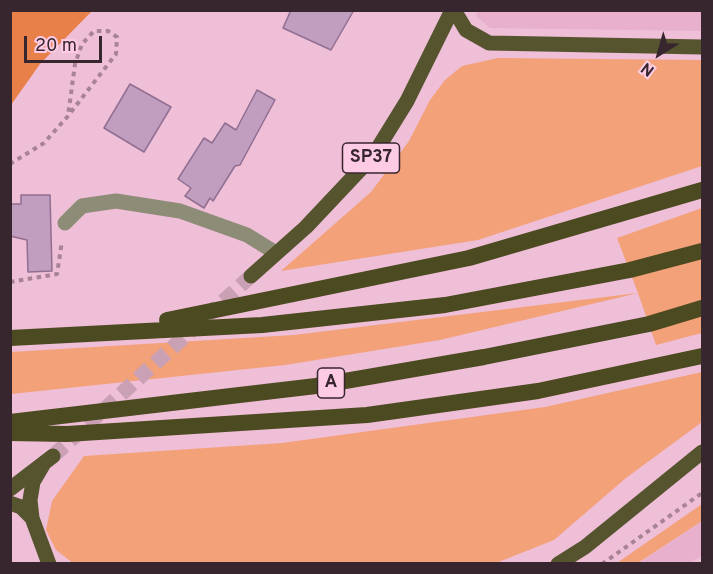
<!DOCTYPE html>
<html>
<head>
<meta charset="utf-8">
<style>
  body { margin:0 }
  #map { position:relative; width:713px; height:574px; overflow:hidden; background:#efbed7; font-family:Overpass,sans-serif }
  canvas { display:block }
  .frame { position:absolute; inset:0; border:12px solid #38262f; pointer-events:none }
  .north { position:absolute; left:629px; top:24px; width:60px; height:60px; -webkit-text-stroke:4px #fdcbe4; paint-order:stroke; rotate:217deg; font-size:16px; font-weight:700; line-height:24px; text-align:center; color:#38262f }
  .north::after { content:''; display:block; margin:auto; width:21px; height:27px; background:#38262f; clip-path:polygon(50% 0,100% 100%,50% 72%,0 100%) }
  .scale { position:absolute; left:24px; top:36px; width:78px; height:27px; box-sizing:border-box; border:3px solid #38262f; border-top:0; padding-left:8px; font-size:18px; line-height:21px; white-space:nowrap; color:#38262f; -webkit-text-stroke:4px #fdcbe4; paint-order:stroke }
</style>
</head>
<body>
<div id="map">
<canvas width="713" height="574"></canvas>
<div class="frame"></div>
<div class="north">N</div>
<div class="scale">20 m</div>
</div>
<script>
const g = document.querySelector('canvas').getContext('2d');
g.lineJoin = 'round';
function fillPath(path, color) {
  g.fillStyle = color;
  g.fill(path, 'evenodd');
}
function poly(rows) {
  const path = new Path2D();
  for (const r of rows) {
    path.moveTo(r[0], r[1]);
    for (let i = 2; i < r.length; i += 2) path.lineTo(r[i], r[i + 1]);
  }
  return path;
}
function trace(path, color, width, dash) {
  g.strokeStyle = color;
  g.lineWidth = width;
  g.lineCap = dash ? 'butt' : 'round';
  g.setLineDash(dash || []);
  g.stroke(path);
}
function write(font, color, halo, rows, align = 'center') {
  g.font = font + ' Overpass,sans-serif';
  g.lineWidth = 5;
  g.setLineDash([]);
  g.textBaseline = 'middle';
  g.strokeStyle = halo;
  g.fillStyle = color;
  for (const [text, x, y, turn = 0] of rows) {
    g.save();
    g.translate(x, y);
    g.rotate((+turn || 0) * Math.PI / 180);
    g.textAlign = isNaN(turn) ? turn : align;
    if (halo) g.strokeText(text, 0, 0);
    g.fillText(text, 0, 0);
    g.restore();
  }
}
const built = poly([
  [478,11,702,11,702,31,490,28,476,16],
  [702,521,702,556,689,563,638,564]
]);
const green = poly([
  [498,58,702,60,702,166,478,240,281,271,371,192,409,141,430,100,445,80,462,66],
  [702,208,702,333,656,345,638,293,440,340,285,365,11,394,11,352,294,335,638,293,617,238],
  [702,372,702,422,626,478,554,540,496,563,73,563,56,550,46,530,52,501,84,456,282,443,545,407],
  [702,504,702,521,638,563,617,563]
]);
const forest = poly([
  [11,10,92,11,40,64,11,105]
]);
const building = poly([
  [291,10,354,10,331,50,283,28,291,10],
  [130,84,171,107,144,152,104,128,130,84],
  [257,90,275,100,240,165,235,166,213,201,210,198,204,208,185,196,191,188,178,179,204,138,212,143,225,123,236,130,257,90],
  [21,195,50,195,52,271,28,272,27,240,10,236,10,204,21,204,21,195]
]);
const primaryTunnel = poly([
  [53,456,251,276]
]);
const path = poly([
  [10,164,44,143,68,116,116,54,117,37,108,31,94,31,82,44,75,64,68,116],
  [10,282,57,274,62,241],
  [602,564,702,493]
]);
const minor = poly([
  [65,223,82,206,116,201,180,211,247,235,276,253]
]);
const primary = poly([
  [454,10,466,30,489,43,702,47],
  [251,276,306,227,373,156,407,101,452,10],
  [43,465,33,482,30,500,32,518,49,564],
  [10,489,53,456],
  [10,503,21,507,32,518],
  [558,564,585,547,702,452]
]);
const trunk = poly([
  [167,320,469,258,702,190],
  [10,338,262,325,445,305,630,270,702,251],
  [10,422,316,386,484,357,649,324,702,308],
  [10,433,67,434,367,415,538,391,702,356]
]);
const shields = [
  [371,158,57],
  [331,383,27]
];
const shieldNames = [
  ["SP37",371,158],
  ["A",331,383]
];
fillPath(built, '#e8b0cd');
fillPath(green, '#f3a179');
fillPath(forest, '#e8804a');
fillPath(building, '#c19dc0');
trace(building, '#916f91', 1.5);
trace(primaryTunnel, '#caa0b5', 15, [15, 8]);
trace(path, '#a88396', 4, [4.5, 4.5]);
trace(minor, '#8c8c77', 15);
trace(primary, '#55542f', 15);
trace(trunk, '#4c4a20', 16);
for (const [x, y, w] of shields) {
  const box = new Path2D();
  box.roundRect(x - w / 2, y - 15, w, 30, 4.5);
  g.fillStyle = '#fdcbe4';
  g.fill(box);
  trace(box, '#38262f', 1.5);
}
write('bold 18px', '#38262f', null, shieldNames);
</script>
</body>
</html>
